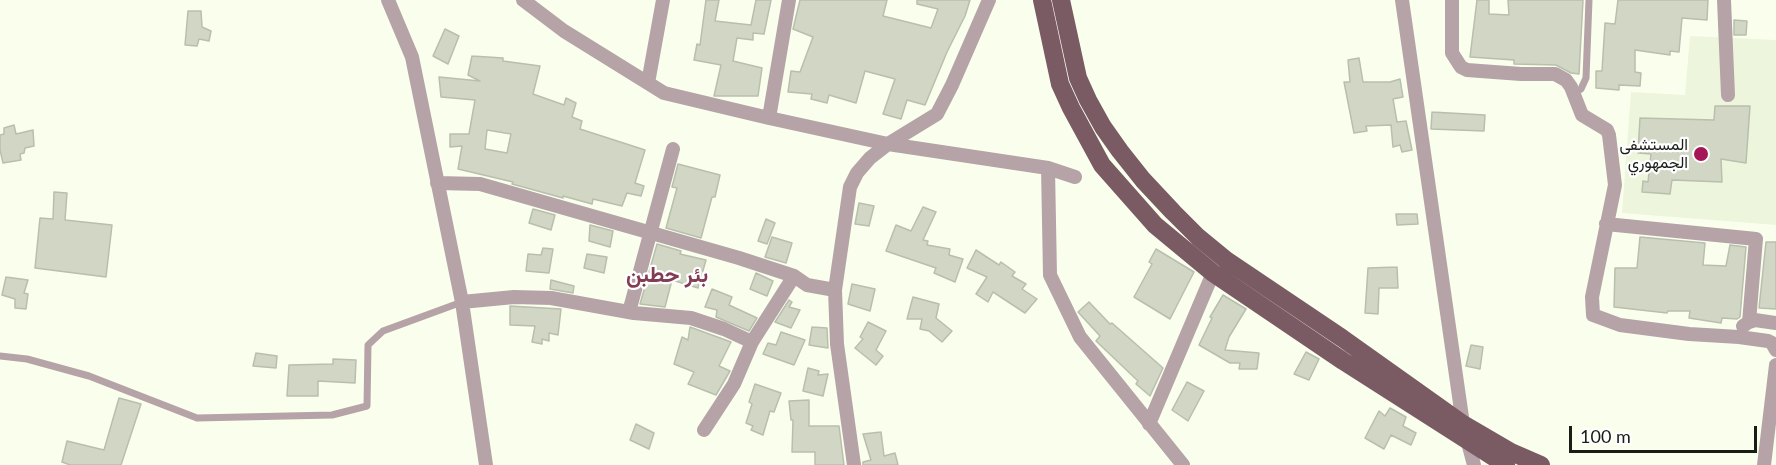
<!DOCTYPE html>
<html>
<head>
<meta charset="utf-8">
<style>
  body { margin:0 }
  #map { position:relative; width:1776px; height:465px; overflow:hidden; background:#f9ffec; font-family:Lato,sans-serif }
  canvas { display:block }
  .scale { position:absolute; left:1569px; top:426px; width:188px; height:27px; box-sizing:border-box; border:3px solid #1a1c16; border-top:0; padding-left:8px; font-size:18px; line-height:21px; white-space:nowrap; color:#1a1c16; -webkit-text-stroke:4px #fff; paint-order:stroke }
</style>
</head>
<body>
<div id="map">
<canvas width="1776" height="465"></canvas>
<div class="scale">100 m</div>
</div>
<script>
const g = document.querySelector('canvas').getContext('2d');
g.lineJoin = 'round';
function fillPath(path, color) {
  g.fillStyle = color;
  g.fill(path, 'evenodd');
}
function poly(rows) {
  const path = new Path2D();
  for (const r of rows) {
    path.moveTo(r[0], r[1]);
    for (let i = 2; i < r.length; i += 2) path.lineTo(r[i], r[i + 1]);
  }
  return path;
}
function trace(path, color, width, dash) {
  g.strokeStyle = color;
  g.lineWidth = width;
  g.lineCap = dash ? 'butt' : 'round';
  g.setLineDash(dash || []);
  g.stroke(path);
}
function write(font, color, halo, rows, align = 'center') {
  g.font = font + ' Lato,Vazirmatn,sans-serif';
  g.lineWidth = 4.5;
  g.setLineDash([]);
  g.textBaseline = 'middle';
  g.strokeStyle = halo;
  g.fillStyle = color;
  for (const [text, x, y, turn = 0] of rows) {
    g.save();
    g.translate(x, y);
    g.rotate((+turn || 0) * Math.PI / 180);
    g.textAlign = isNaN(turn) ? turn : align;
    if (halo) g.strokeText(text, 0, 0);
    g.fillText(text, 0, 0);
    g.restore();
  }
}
const built = poly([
  [1690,36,1776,40,1776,225,1622,213,1631,92,1685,95]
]);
const building = poly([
  [706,0,719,0,715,21,751,25,756,0,771,0,764,34,753,33,753,40,737,38,733,61,762,68,758,96,714,96,721,65,694,60,697,44,700,45,706,0],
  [800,0,887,0,883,16,931,28,938,9,917,4,917,0,970,0,965,16,947,52,925,105,907,100,901,119,883,114,895,79,865,71,856,103,829,95,827,103,811,99,812,94,788,92,791,71,800,72,813,37,793,29,800,0],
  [1477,0,1489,0,1489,14,1509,15,1508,0,1583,0,1579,74,1571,73,1556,65,1514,64,1514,60,1470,57,1477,0],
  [1618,0,1708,0,1707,20,1682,18,1679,52,1670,51,1670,55,1635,50,1635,72,1641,73,1640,86,1619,85,1619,90,1596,88,1596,71,1602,71,1605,23,1615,24,1618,0],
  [188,11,201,11,202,27,211,31,209,41,199,39,197,46,185,45,188,11],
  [1734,20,1747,21,1746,35,1734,35,1734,20],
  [445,29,459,36,448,64,433,56,445,29],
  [472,56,503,58,503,61,540,66,533,94,564,105,566,98,576,103,572,117,582,121,580,129,645,150,635,183,644,186,641,196,627,193,622,206,593,199,592,204,563,196,563,198,512,184,513,182,458,169,462,146,450,147,450,134,469,134,475,100,441,97,439,77,480,81,468,75,472,56],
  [487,130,511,134,507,153,485,149,487,130],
  [1359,58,1363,82,1390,82,1400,79,1403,97,1393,99,1397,122,1406,121,1412,150,1402,152,1400,145,1393,147,1391,125,1366,126,1367,131,1354,133,1344,82,1350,82,1348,60,1359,58],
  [1715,106,1750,106,1746,163,1721,159,1722,182,1672,180,1670,194,1642,192,1643,181,1648,182,1651,154,1638,153,1640,118,1714,120,1715,106],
  [1432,112,1485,115,1484,131,1431,129,1432,112],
  [14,125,16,134,33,130,34,146,25,148,24,153,20,154,21,160,3,163,0,150,0,135,4,134,4,128,14,125],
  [678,164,720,175,715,197,712,197,701,238,666,228,677,188,672,187,678,164],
  [54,192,67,193,65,220,112,225,106,277,35,268,40,218,53,219,54,192],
  [859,203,874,206,869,226,855,224,859,203],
  [923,207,936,212,923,240,928,241,927,245,950,249,949,255,963,259,955,282,934,273,936,268,886,251,896,225,911,231,923,207],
  [533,209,555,215,551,230,529,223,533,209],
  [1396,214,1417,214,1418,224,1397,225,1396,214],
  [766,219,775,223,767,244,758,241,766,219],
  [590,225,613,231,610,247,589,241,590,225],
  [772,237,792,243,786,263,765,257,772,237],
  [1640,237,1705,243,1703,265,1726,266,1730,245,1746,247,1740,317,1737,319,1722,318,1721,323,1689,318,1690,311,1668,311,1667,313,1614,307,1615,268,1637,268,1640,237],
  [1766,242,1776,242,1776,309,1759,308,1766,242],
  [657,244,681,251,680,254,706,260,698,288,672,280,665,307,640,304,657,244],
  [543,248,553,249,549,273,526,271,528,254,541,255,543,248],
  [1156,249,1194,272,1170,319,1134,297,1152,264,1149,262,1156,249],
  [976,250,999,265,1001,262,1015,272,1012,276,1026,284,1022,289,1037,299,1025,313,993,292,988,302,976,294,987,277,967,268,976,250],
  [587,254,607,257,604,273,584,268,587,254],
  [1397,267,1398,288,1379,288,1378,314,1365,313,1368,268,1397,267],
  [756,273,773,281,767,296,750,289,756,273],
  [6,277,28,280,24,293,28,294,26,309,15,308,15,299,2,295,6,277],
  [551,280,574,286,573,293,550,289,551,280],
  [852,284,875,289,870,311,848,304,852,284],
  [712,289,732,297,729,305,757,318,749,331,716,317,717,310,705,307,712,289],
  [1223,295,1246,309,1229,337,1225,350,1259,353,1257,369,1239,369,1240,363,1230,363,1199,345,1212,318,1210,317,1223,295],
  [913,297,939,304,936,318,952,331,942,342,929,331,920,329,922,319,907,319,913,297],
  [789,300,792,302,789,307,800,310,791,328,775,322,789,300],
  [1089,302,1110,324,1112,323,1163,368,1150,396,1136,384,1138,381,1096,341,1100,336,1078,312,1089,302],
  [510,306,561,309,558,335,549,333,549,341,542,339,542,344,532,342,535,326,510,325,510,306],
  [868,322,886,331,876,350,883,356,876,365,855,348,863,339,860,337,868,322],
  [690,327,731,342,719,366,730,371,716,395,688,384,694,372,674,364,682,337,688,340,690,327],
  [812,327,827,328,828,348,809,345,812,327],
  [781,332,805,340,794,365,763,354,768,343,776,345,781,332],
  [1471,345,1483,347,1480,369,1466,366,1471,345],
  [1306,352,1319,359,1309,380,1294,374,1306,352],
  [256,353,277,356,276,368,253,366,256,353],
  [333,359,356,360,355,383,318,381,318,396,287,396,289,365,333,364,333,359],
  [808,368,819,371,818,375,828,374,823,396,803,391,808,368],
  [1187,382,1204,391,1188,421,1172,410,1187,382],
  [755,384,781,393,774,412,770,411,763,435,751,430,753,426,746,423,752,404,749,402,755,384],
  [119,398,141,404,121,465,70,465,62,462,67,441,104,450,119,398],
  [809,400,809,426,839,426,844,465,815,465,815,452,792,452,793,420,791,420,789,401,809,400],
  [1390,408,1406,417,1403,426,1416,433,1411,445,1391,435,1384,449,1365,438,1379,411,1385,416,1390,408],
  [636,424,654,433,649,449,630,440,636,424],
  [881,432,884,456,895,453,898,465,863,465,863,462,871,460,863,434,881,432]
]);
const lane = poly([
  [1574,94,1581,89,1586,78,1589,0],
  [0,356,27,359,89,376,197,418,332,415,367,406,368,345,383,331,462,302]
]);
const street = poly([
  [388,0,412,57,462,302,486,465],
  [523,0,564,31,664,93,769,118],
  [789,0,769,118,888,144,1048,168,1075,177],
  [1402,0,1463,424,1474,465],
  [1452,0,1452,53,1461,67,1467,70,1521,74,1555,74,1566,80,1571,87,1582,115,1607,130,1609,135,1615,185,1592,297,1593,315,1620,325,1689,334,1739,337,1768,341,1772,343,1776,350],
  [1724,0,1728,95],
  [648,83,663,0],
  [1048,168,1050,275,1080,337,1183,465],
  [437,183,480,184,739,258,794,276,807,285,835,290],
  [1606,224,1756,239,1749,322],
  [462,302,514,297,551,298,634,313,691,318,724,329,752,342],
  [629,312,673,149],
  [1743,326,1749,322,1755,320,1776,323],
  [1149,424,1213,273],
  [704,430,734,384,752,342,794,276],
  [854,465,837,344,835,290,850,187,857,173,870,158,888,144,937,114,952,85,989,0],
  [1764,465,1776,365]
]);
const primary = poly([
  [1042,0,1060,84,1071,108,1102,165,1155,225,1213,273,1343,361,1506,465],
  [1061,0,1078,78,1088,100,1103,127,1120,151,1143,180,1173,212,1198,237,1226,260,1342,338,1463,424,1511,452,1541,465]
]);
const markers = [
  [1701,154,8,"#a51657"]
];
const poiNames = [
  ["المستشفى",1688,145],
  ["الجمهوري",1688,163]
];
const districtNames = [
  ["بئر حطبن",667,275]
];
fillPath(built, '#edf6dc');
fillPath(building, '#d1d7c4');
trace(building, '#b9bfad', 1.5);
trace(lane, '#b6a3a8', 7);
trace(street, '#b6a3a8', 14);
trace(primary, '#7a5b64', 18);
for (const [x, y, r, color] of markers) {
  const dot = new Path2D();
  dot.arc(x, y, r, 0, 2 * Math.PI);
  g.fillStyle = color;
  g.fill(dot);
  trace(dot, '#fff', 2);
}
write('16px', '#1a1c16', '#fff', poiNames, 'right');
write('bold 22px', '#823c54', '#fff', districtNames);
</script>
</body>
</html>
